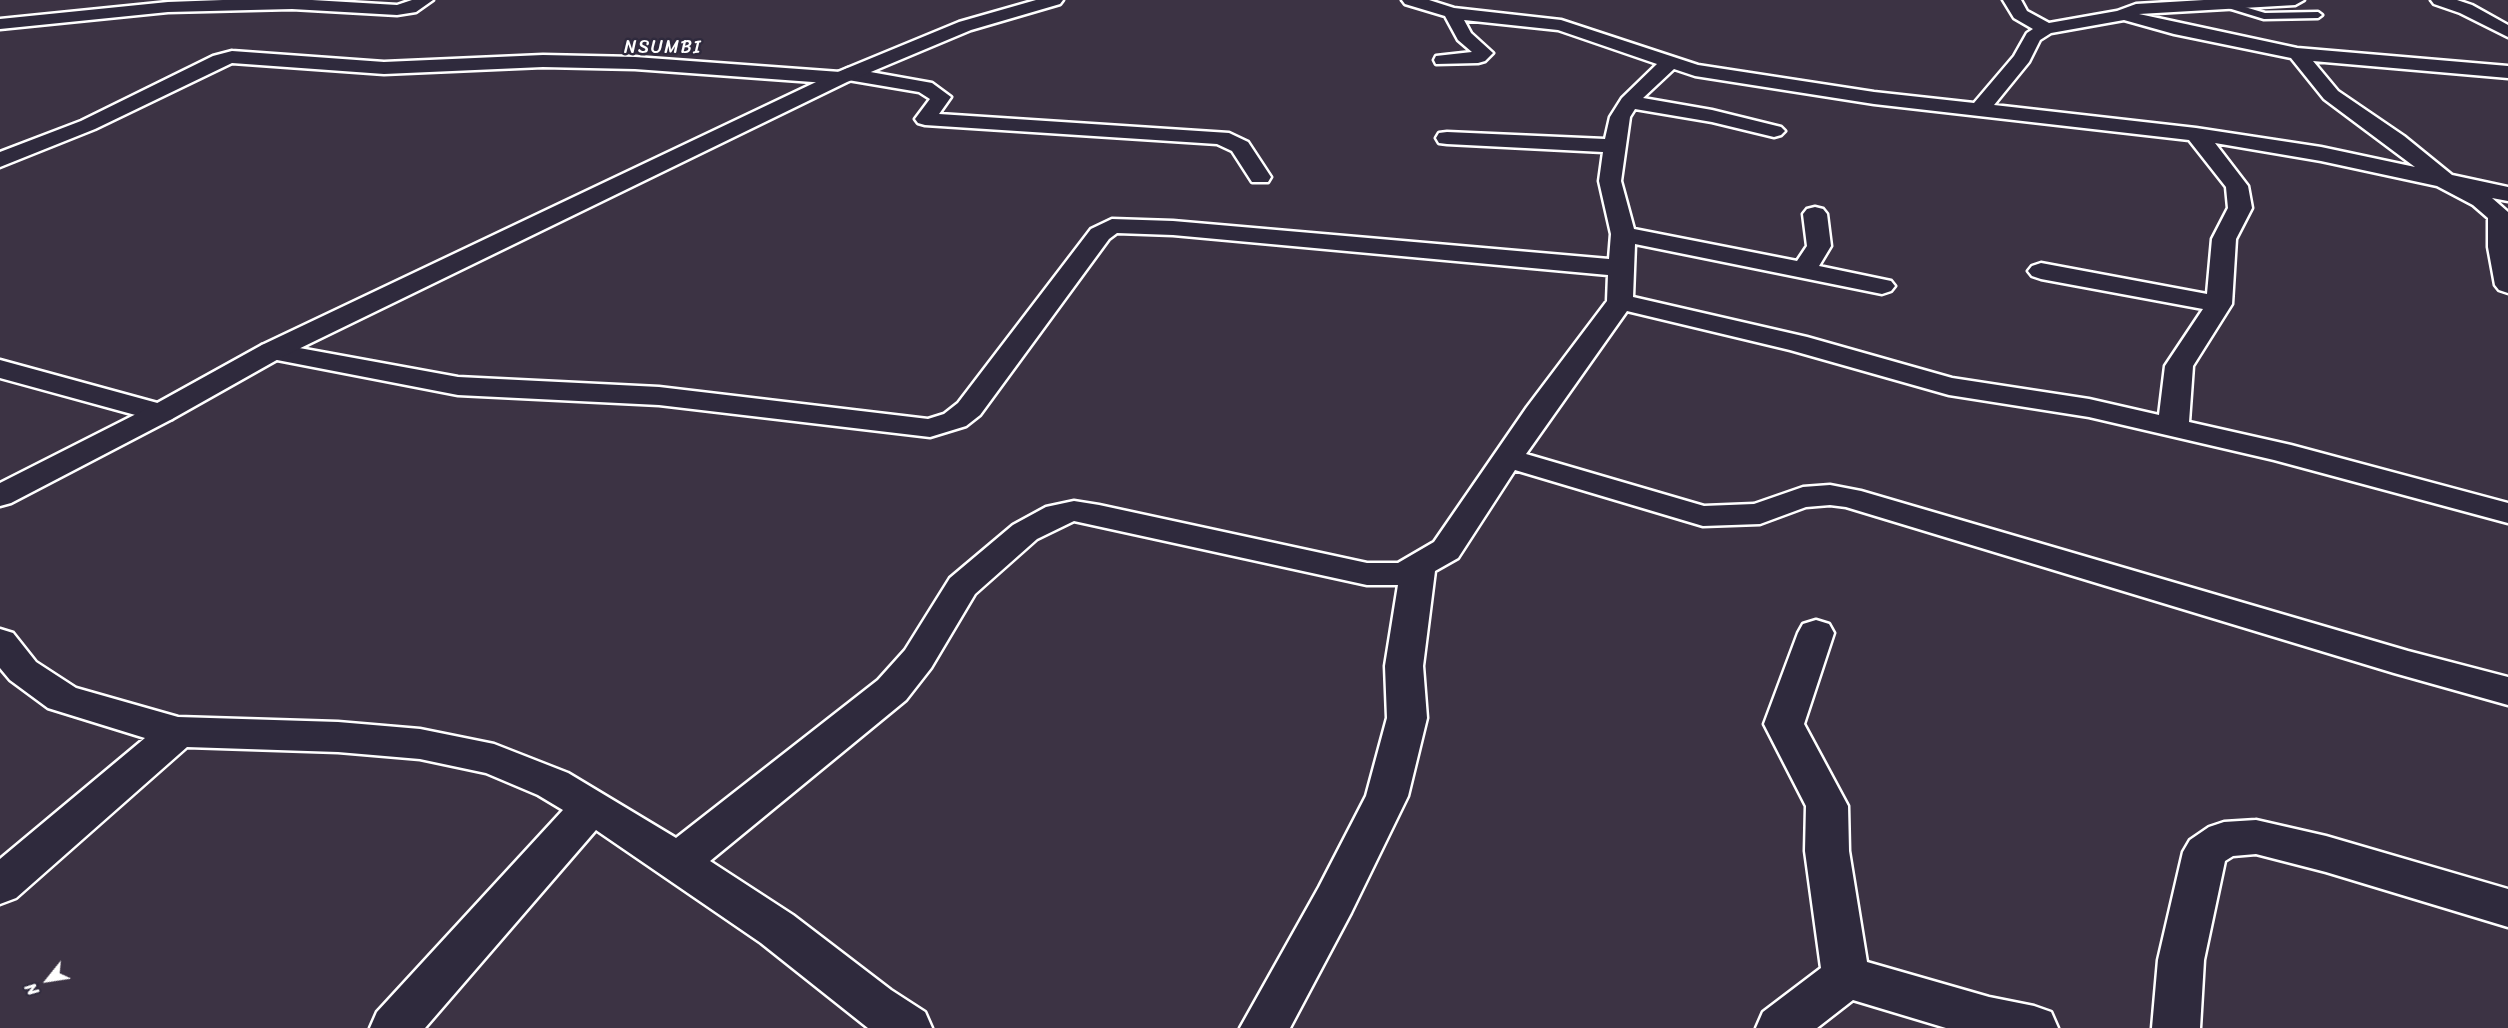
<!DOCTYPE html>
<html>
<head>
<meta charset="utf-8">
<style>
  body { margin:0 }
  #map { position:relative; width:2508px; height:1028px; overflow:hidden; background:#3c3344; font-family:Sriracha,sans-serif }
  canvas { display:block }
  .north { position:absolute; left:18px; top:950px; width:60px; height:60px; -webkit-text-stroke:4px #2f2a3d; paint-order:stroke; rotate:240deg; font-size:16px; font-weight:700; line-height:24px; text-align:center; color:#fff }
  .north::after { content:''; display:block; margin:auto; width:21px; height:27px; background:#fff; clip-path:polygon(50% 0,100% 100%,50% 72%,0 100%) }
</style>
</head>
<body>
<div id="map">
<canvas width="2508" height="1028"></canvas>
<div class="north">N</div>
</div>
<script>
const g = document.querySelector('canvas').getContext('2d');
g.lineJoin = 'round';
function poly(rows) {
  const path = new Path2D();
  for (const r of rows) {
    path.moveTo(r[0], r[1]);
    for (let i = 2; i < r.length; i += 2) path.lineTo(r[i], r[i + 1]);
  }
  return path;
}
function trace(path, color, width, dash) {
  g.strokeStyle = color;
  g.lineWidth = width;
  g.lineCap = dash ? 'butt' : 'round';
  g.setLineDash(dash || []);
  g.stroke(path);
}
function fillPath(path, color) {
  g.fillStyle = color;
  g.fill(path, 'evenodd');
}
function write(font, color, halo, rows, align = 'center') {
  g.font = font + ' Sriracha,sans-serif';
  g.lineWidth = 5;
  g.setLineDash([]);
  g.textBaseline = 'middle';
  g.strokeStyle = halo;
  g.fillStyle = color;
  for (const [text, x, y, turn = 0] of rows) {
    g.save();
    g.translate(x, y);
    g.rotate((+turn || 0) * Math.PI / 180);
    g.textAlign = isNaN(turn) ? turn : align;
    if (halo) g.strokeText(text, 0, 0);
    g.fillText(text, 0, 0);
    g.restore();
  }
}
const lane = poly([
  [2228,2,2265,13,2318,12,2322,15,2318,18,2264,19,2225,7,2224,5,2228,2]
]);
const street = poly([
  [223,0,312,0,397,5,412,0,433,0,416,12,397,15,292,9,168,12,0,29,0,19,168,2,223,0],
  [1402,0,1429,0,1454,8,1561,20,1698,65,1874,92,1974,103,2014,56,2027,33,2033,29,2014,18,2003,0,2021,0,2027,11,2049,23,2117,11,2136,4,2204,0,2304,0,2295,5,2139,14,2297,48,2508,66,2508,78,2313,61,2338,91,2404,136,2452,175,2508,187,2508,201,2492,198,2508,212,2508,293,2499,290,2495,285,2488,247,2488,218,2473,205,2437,186,2321,161,2215,143,2248,186,2252,208,2236,239,2232,304,2193,366,2189,422,2291,445,2508,503,2508,523,2274,460,2089,417,1949,395,1790,350,1627,311,1526,454,1704,506,1754,504,1803,487,1830,485,1861,491,2408,651,2508,677,2508,705,2394,673,1846,507,1830,505,1806,507,1760,524,1703,526,1515,470,1458,558,1435,571,1423,666,1427,718,1408,796,1351,913,1290,1028,1240,1028,1319,887,1366,796,1387,718,1385,666,1398,585,1367,585,1074,521,1037,539,975,594,931,668,906,700,710,861,793,915,891,990,925,1012,932,1028,868,1028,761,943,596,830,425,1028,370,1028,377,1012,563,810,538,795,486,773,420,759,338,752,187,747,16,898,0,904,0,859,145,738,48,708,10,680,0,668,0,629,13,633,36,662,76,688,178,717,338,722,420,729,494,744,568,773,676,838,878,680,905,650,950,578,1013,525,1046,507,1074,501,1099,505,1367,563,1398,563,1434,542,1527,407,1607,301,1608,275,1173,235,1117,233,1109,239,980,415,966,426,930,437,659,405,458,395,272,359,262,357,258,351,262,345,272,343,458,377,659,387,928,419,944,414,958,403,1091,229,1112,219,1173,221,1609,259,1611,234,1599,181,1603,152,1447,144,1439,143,1436,138,1439,133,1447,132,1605,139,1610,117,1622,98,1657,64,1558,30,1464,20,1471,33,1493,53,1485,61,1478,63,1436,64,1434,60,1436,56,1472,52,1458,40,1445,16,1405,4,1402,0],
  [2124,20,2174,34,2291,58,2324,99,2415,167,2321,147,2196,128,1994,105,2029,62,2040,40,2051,33,2124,20],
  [1674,69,1695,76,1874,104,2189,140,2226,187,2228,208,2212,239,2207,294,2041,263,2032,266,2028,271,2032,276,2041,279,2203,309,2165,366,2159,415,2089,399,1952,378,1807,337,1633,297,1635,244,1882,294,1891,291,1895,286,1891,281,1819,266,1831,246,1827,214,1823,209,1815,207,1807,209,1803,214,1807,246,1797,261,1634,229,1621,181,1630,117,1635,109,1712,122,1774,137,1781,135,1785,131,1781,127,1712,110,1643,98,1674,69],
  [2431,0,2457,0,2472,5,2508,25,2508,37,2460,13,2434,4,2431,0],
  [232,51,384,62,543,55,635,57,840,72,848,68,932,83,951,97,939,114,1229,133,1248,142,1271,177,1268,182,1252,182,1232,151,1217,144,925,125,918,123,915,119,930,99,919,92,848,80,840,84,635,69,543,67,384,74,232,63,95,129,0,167,0,152,81,121,213,56,232,51],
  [0,360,172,407,176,413,172,419,161,422,0,378,0,360],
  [1816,620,1829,624,1834,633,1804,724,1848,806,1849,851,1867,962,1989,997,2034,1006,2051,1012,2058,1028,1946,1028,1853,1000,1817,1028,1756,1028,1763,1012,1821,968,1805,851,1806,806,1764,724,1798,633,1803,624,1816,620],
  [2256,820,2326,836,2508,889,2508,927,2326,872,2256,854,2233,856,2225,861,2204,960,2200,1028,2152,1028,2158,960,2183,852,2190,840,2209,827,2224,822,2256,820]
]);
const secondary = poly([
  [1036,0,1063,0,1060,4,971,30,847,82,282,357,172,419,11,503,0,506,0,483,150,407,262,345,833,74,959,22,1036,0]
]);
const farQuarternames = [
  ["NSUMBI",663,48]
];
trace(lane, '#fff', 5);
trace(street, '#fff', 5);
trace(secondary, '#fff', 5);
fillPath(lane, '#2f2a3d');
fillPath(street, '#2f2a3d');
fillPath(secondary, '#2f2a3d');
g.letterSpacing = '1.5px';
write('18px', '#fff', '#2f2a3d', farQuarternames);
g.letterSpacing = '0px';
</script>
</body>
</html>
